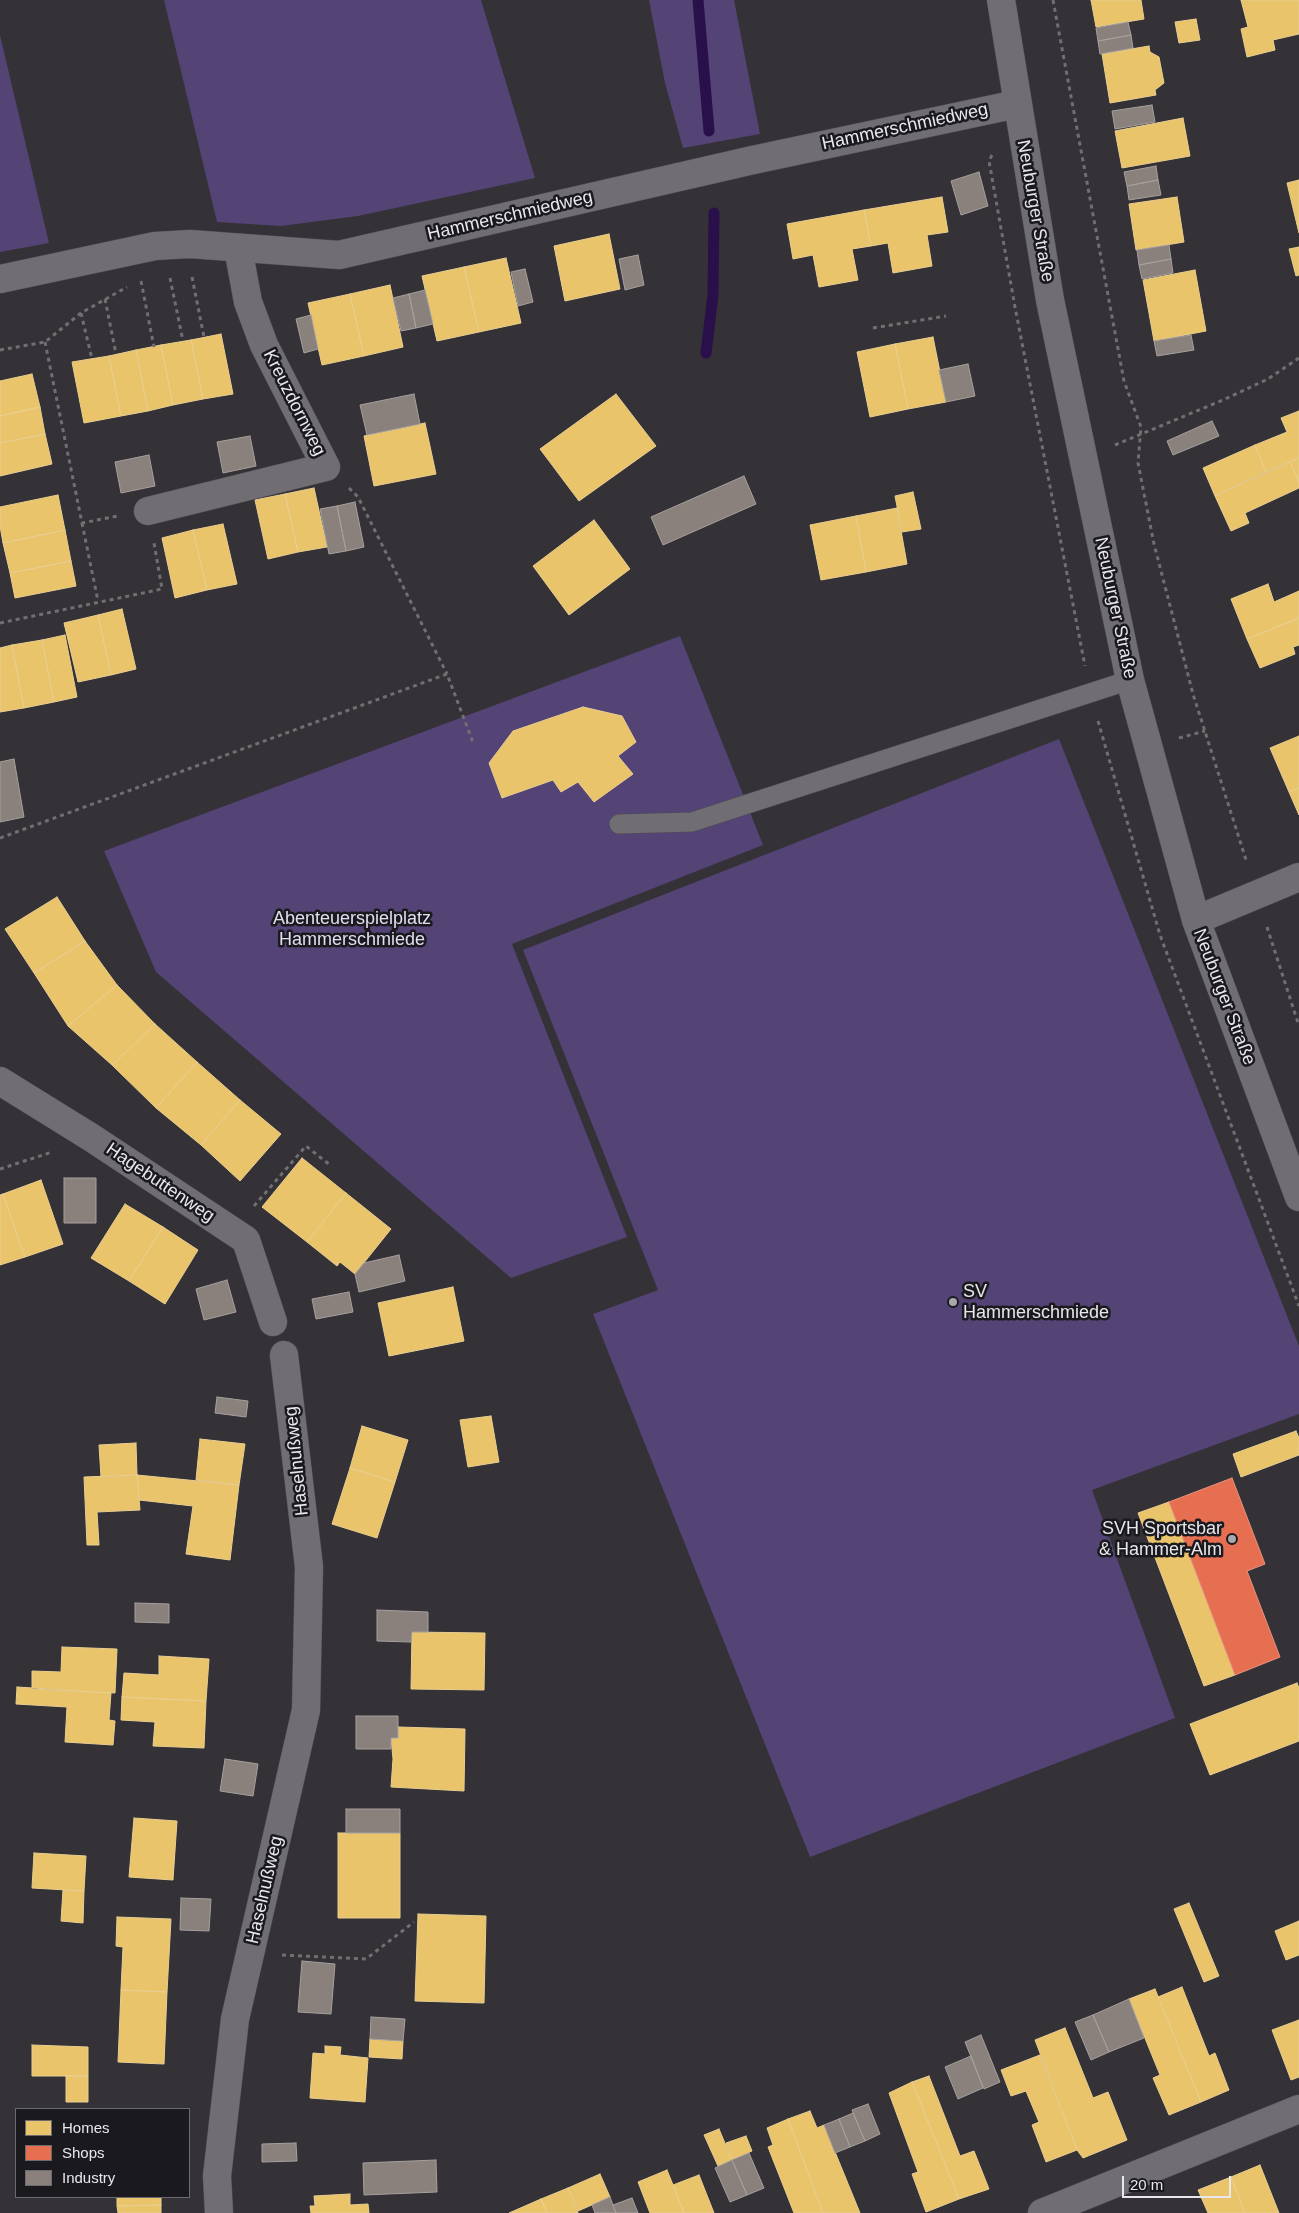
<!DOCTYPE html>
<html>
<head>
<meta charset="utf-8">
<style>
  body { margin:0 }
  #map { position:relative; width:1299px; height:2213px; overflow:hidden; background:#343237; font-family:Arial,sans-serif }
  canvas { display:block }
  .legend { position:absolute; left:15px; top:2108px; width:175px; height:90px; box-sizing:border-box; background:#1a191d; border:1px solid #6c6b70; margin:0; padding:6px 9px; list-style:none; font-size:15px; color:#e8e7ec }
  .legend li { display:flex; align-items:center; gap:10px; height:25px }
  .legend b { width:25px; border:1px solid #6c6b70 }
  .scale { position:absolute; left:1122px; top:2176px; width:109px; height:22px; box-sizing:border-box; border:2px solid #e8e7ec; border-top:0; padding-left:6px; font-size:15px; line-height:18px; white-space:nowrap; color:#e8e7ec; -webkit-text-stroke:4px #1a191d; paint-order:stroke }
</style>
</head>
<body>
<div id="map">
<canvas width="1299" height="2213"></canvas>
<ul class="legend">
<li><b style="height:14px;background:#e9c46a"></b>Homes</li>
<li><b style="height:14px;background:#e76f51"></b>Shops</li>
<li><b style="height:14px;background:#8a817c"></b>Industry</li>
</ul>
<div class="scale">20 m</div>
</div>
<script>
const g = document.querySelector('canvas').getContext('2d');
g.lineJoin = 'round';
function fillPath(path, color) {
  g.fillStyle = color;
  g.fill(path, 'evenodd');
}
function poly(rows) {
  const path = new Path2D();
  for (const r of rows) {
    path.moveTo(r[0], r[1]);
    for (let i = 2; i < r.length; i += 2) path.lineTo(r[i], r[i + 1]);
  }
  return path;
}
function trace(path, color, width, dash) {
  g.strokeStyle = color;
  g.lineWidth = width;
  g.lineCap = dash ? 'butt' : 'round';
  g.setLineDash(dash || []);
  g.stroke(path);
}
function write(font, color, halo, rows, align = 'center') {
  g.font = font + ' Arial,sans-serif';
  g.lineWidth = 5;
  g.setLineDash([]);
  g.textBaseline = 'middle';
  g.strokeStyle = halo;
  g.fillStyle = color;
  for (const [text, x, y, turn = 0] of rows) {
    g.save();
    g.translate(x, y);
    g.rotate((+turn || 0) * Math.PI / 180);
    g.textAlign = isNaN(turn) ? turn : align;
    if (halo) g.strokeText(text, 0, 0);
    g.fillText(text, 0, 0);
    g.restore();
  }
}
const green = poly([
  [164,0,481,0,535,178,358,216,281,226,217,222],
  [649,0,734,0,760,134,683,148,665,83],
  [0,35,49,243,0,252],
  [680,636,763,845,512,944,627,1237,511,1278,156,972,104,851],
  [1059,739,1299,1346,1299,1414,1092,1490,1175,1718,810,1857,593,1314,658,1290,523,950]
]);
const homes = poly([
  [1091,0,1141,0,1144,19,1096,27,1091,0],
  [1241,0,1299,0,1299,34,1273,40,1275,50,1247,57,1241,29,1248,27,1241,0],
  [1196,19,1200,40,1179,43,1175,22,1196,19],
  [1149,46,1150,52,1159,57,1164,83,1155,90,1156,95,1110,103,1102,54,1149,46],
  [1183,118,1190,156,1122,168,1115,131,1183,118],
  [1299,180,1299,233,1287,183,1299,180],
  [942,197,948,232,927,235,932,266,893,273,888,243,871,246,864,210,942,197],
  [1177,197,1184,242,1136,250,1129,204,1177,197],
  [864,210,871,246,852,249,858,280,819,287,813,255,793,259,787,224,864,210],
  [609,234,620,289,565,301,554,246,609,234],
  [1299,247,1299,275,1296,276,1289,249,1299,247],
  [506,258,521,323,479,332,464,267,506,258],
  [464,267,479,332,437,341,422,276,464,267],
  [1195,270,1206,331,1154,341,1143,280,1195,270],
  [390,285,403,347,364,356,350,294,390,285],
  [350,294,364,356,322,365,308,303,350,294],
  [221,334,233,394,203,399,191,340,221,334],
  [933,337,946,402,908,409,895,344,933,337],
  [191,340,203,399,173,405,161,345,191,340],
  [895,344,908,409,870,417,857,352,895,344],
  [161,345,173,405,148,411,136,350,161,345],
  [136,350,148,411,121,416,109,356,136,350],
  [109,356,121,416,84,423,72,362,109,356],
  [32,374,40,407,0,416,0,381,32,374],
  [616,394,656,446,579,501,540,449,616,394],
  [40,407,45,434,0,443,0,416,40,407],
  [1299,411,1299,458,1266,472,1255,445,1287,432,1281,418,1299,411],
  [425,423,436,474,374,486,364,436,425,423],
  [45,434,52,464,0,476,0,443,45,434],
  [1255,445,1266,472,1215,496,1203,468,1255,445],
  [1299,458,1299,481,1290,462,1299,458],
  [1290,462,1299,481,1299,488,1245,513,1249,523,1231,531,1215,496,1290,462],
  [314,488,327,547,298,552,285,494,314,488],
  [913,492,921,529,902,532,895,496,913,492],
  [285,494,298,552,268,559,255,500,285,494],
  [58,495,65,530,3,543,0,526,0,507,58,495],
  [897,508,907,564,866,572,856,516,897,508],
  [856,516,866,572,821,580,810,525,856,516],
  [594,520,630,569,569,615,533,566,594,520],
  [223,524,237,584,207,590,193,530,223,524],
  [65,530,71,561,10,573,3,543,65,530],
  [193,530,207,590,175,598,162,538,193,530],
  [71,561,76,586,15,598,10,573,71,561],
  [1268,584,1274,602,1299,591,1299,618,1247,639,1231,599,1268,584],
  [122,609,136,669,111,675,98,615,122,609],
  [98,615,111,675,78,682,64,623,98,615],
  [1299,618,1299,645,1293,647,1295,654,1260,668,1247,639,1299,618],
  [65,635,77,697,54,702,42,640,65,635],
  [42,640,54,702,24,708,12,645,42,640],
  [12,645,24,708,0,712,0,648,12,645],
  [583,707,622,716,636,742,618,756,633,774,594,802,578,782,561,792,553,780,502,798,489,763,513,731,583,707],
  [1299,736,1299,788,1289,792,1270,748,1299,736],
  [1299,788,1299,815,1289,792,1299,788],
  [57,897,85,941,34,973,5,929,57,897],
  [85,941,117,985,68,1026,34,973,85,941],
  [117,985,155,1024,112,1065,68,1026,117,985],
  [155,1024,197,1062,156,1108,112,1065,155,1024],
  [197,1062,240,1100,201,1145,156,1108,197,1062],
  [240,1100,281,1134,240,1181,201,1145,240,1100],
  [302,1158,346,1193,307,1242,262,1207,302,1158],
  [41,1180,63,1244,25,1257,3,1194,41,1180],
  [346,1193,391,1229,355,1274,340,1262,337,1266,307,1242,346,1193],
  [3,1194,25,1257,0,1265,0,1195,3,1194],
  [125,1204,163,1227,129,1281,91,1258,125,1204],
  [163,1227,198,1250,165,1304,129,1281,163,1227],
  [453,1287,464,1341,389,1356,378,1303,453,1287],
  [491,1416,499,1462,468,1467,460,1420,491,1416],
  [362,1426,408,1440,395,1482,350,1468,362,1426],
  [1296,1431,1299,1438,1299,1455,1241,1477,1233,1454,1296,1431],
  [200,1439,245,1444,239,1485,196,1480,200,1439],
  [136,1443,137,1475,101,1477,99,1445,136,1443],
  [350,1468,395,1482,377,1538,332,1524,350,1468],
  [137,1475,239,1485,230,1560,186,1554,193,1506,139,1500,137,1475],
  [137,1475,140,1510,97,1512,99,1545,87,1545,84,1477,137,1475],
  [1169,1502,1235,1675,1204,1686,1138,1513,1169,1502],
  [412,1632,485,1633,484,1690,411,1689,412,1632],
  [62,1647,117,1649,115,1693,32,1689,32,1671,61,1672,62,1647],
  [159,1656,209,1659,206,1701,122,1697,124,1673,159,1675,159,1656],
  [1297,1683,1299,1688,1299,1741,1210,1775,1190,1724,1297,1683],
  [17,1687,111,1693,109,1720,115,1721,113,1745,65,1742,67,1707,16,1704,17,1687],
  [122,1697,206,1701,204,1748,153,1746,155,1722,121,1720,122,1697],
  [398,1727,465,1729,464,1791,391,1787,393,1759,391,1738,398,1738,398,1727],
  [134,1818,177,1821,173,1880,129,1877,134,1818],
  [338,1833,400,1833,400,1918,338,1918,338,1833],
  [34,1853,86,1856,84,1891,32,1888,34,1853],
  [63,1890,84,1891,83,1923,61,1921,63,1890],
  [1189,1903,1219,1976,1204,1982,1174,1909,1189,1903],
  [418,1914,486,1916,484,2003,415,2001,418,1914],
  [117,1917,171,1919,167,1992,121,1990,123,1947,116,1946,117,1917],
  [1299,1921,1299,1955,1286,1960,1275,1931,1299,1921],
  [1182,1987,1209,2056,1215,2053,1229,2090,1201,2102,1158,1997,1182,1987],
  [1155,1989,1201,2102,1169,2115,1153,2078,1160,2075,1129,1999,1155,1989],
  [121,1990,167,1992,164,2064,118,2062,121,1990],
  [1299,2020,1299,2077,1291,2080,1272,2030,1299,2020],
  [1065,2028,1093,2098,1108,2092,1127,2140,1083,2158,1077,2150,1035,2040,1065,2028],
  [370,2039,403,2041,402,2059,369,2057,370,2039],
  [32,2045,88,2047,88,2076,32,2076,32,2045],
  [325,2046,341,2047,340,2055,368,2058,365,2102,310,2098,313,2053,325,2054,325,2046],
  [1040,2055,1077,2150,1046,2162,1032,2125,1039,2122,1026,2091,1011,2096,1001,2070,1040,2055],
  [66,2076,88,2076,88,2102,66,2102,66,2076],
  [929,2076,960,2156,974,2151,989,2189,959,2199,912,2082,929,2076],
  [912,2082,959,2199,926,2212,912,2174,918,2172,889,2093,912,2082],
  [810,2111,817,2128,824,2125,860,2213,823,2213,788,2119,810,2111],
  [788,2119,821,2208,823,2213,794,2213,768,2147,773,2145,767,2128,788,2119],
  [719,2129,732,2160,718,2166,704,2135,719,2129],
  [746,2136,752,2151,732,2160,726,2143,746,2136],
  [1260,2165,1279,2213,1245,2213,1231,2177,1260,2165],
  [667,2170,673,2185,684,2213,650,2213,638,2182,667,2170],
  [600,2174,610,2197,578,2211,568,2188,600,2174],
  [699,2175,714,2213,684,2213,673,2185,699,2175],
  [1231,2177,1245,2213,1208,2213,1198,2190,1231,2177],
  [568,2188,578,2213,547,2213,541,2199,568,2188],
  [350,2194,350,2205,368,2204,369,2213,311,2213,310,2206,315,2206,314,2196,350,2194],
  [117,2197,161,2197,161,2205,117,2206,117,2197],
  [541,2199,547,2213,509,2213,541,2199],
  [161,2205,161,2213,118,2213,117,2206,161,2205]
]);
const shops = poly([
  [1232,1478,1265,1564,1247,1571,1280,1657,1235,1675,1169,1502,1232,1478]
]);
const industry = poly([
  [1128,22,1131,35,1098,41,1096,28,1128,22],
  [1131,35,1133,48,1100,54,1098,41,1131,35],
  [1152,105,1155,122,1115,129,1112,111,1152,105],
  [1156,166,1158,180,1127,186,1124,172,1156,166],
  [979,172,988,206,961,215,951,181,979,172],
  [1158,180,1161,195,1129,200,1127,186,1158,180],
  [1169,245,1171,259,1139,265,1137,250,1169,245],
  [638,255,644,285,625,290,619,259,638,255],
  [1171,259,1173,273,1142,279,1139,265,1171,259],
  [525,269,533,302,518,306,511,272,525,269],
  [425,290,433,324,416,328,409,294,425,290],
  [409,294,416,328,401,331,393,298,409,294],
  [311,315,318,349,304,353,296,319,311,315],
  [1191,335,1194,350,1157,356,1154,341,1191,335],
  [968,364,975,396,946,402,939,370,968,364],
  [414,394,420,424,367,435,360,405,414,394],
  [1212,421,1219,436,1173,455,1167,441,1212,421],
  [250,436,256,466,223,473,217,442,250,436],
  [149,455,155,486,121,493,115,462,149,455],
  [744,476,756,504,663,545,651,517,744,476],
  [355,502,364,547,346,551,337,506,355,502],
  [337,506,346,551,329,554,320,509,337,506],
  [14,759,24,817,0,822,0,762,14,759],
  [64,1178,96,1178,96,1223,64,1223,64,1178],
  [399,1255,405,1281,359,1292,355,1274,364,1263,399,1255],
  [227,1280,236,1312,204,1320,196,1289,227,1280],
  [349,1292,353,1312,316,1319,312,1299,349,1292],
  [217,1397,248,1401,246,1417,215,1413,217,1397],
  [135,1603,169,1604,169,1623,135,1622,135,1603],
  [377,1610,428,1612,428,1632,412,1632,411,1642,377,1641,377,1610],
  [356,1716,398,1716,398,1738,391,1738,391,1749,356,1749,356,1716],
  [225,1759,258,1764,253,1796,220,1791,225,1759],
  [346,1809,400,1809,400,1833,346,1833,346,1809],
  [181,1898,211,1899,209,1931,180,1930,181,1898],
  [302,1961,335,1964,331,2014,298,2012,302,1961],
  [1129,1999,1144,2038,1109,2052,1093,2015,1129,1999],
  [1093,2015,1109,2052,1091,2060,1075,2022,1093,2015],
  [371,2017,405,2019,403,2041,370,2039,371,2017],
  [981,2035,1000,2082,984,2089,965,2042,981,2035],
  [971,2056,983,2088,958,2099,945,2067,971,2056],
  [868,2104,880,2134,865,2141,852,2110,868,2104],
  [853,2113,865,2141,850,2147,839,2119,853,2113],
  [839,2119,850,2147,835,2153,824,2125,839,2119],
  [296,2143,297,2161,262,2162,262,2144,296,2143],
  [749,2153,764,2188,747,2195,732,2160,749,2153],
  [436,2160,437,2192,364,2195,363,2163,436,2160],
  [732,2160,747,2195,730,2202,715,2168,732,2160],
  [610,2197,616,2213,595,2213,592,2205,610,2197],
  [632,2198,638,2213,616,2213,613,2205,632,2198]
]);
const stream = poly([
  [698,0,709,131],
  [706,353,713,295,714,213]
]);
const path = poly([
  [1053,0,1124,381,1141,427,1138,463,1154,544,1193,694,1247,863],
  [992,155,989,161,1015,307,1085,666],
  [192,277,204,337],
  [170,278,183,341],
  [141,281,154,347],
  [105,299,116,354],
  [81,313,92,359],
  [873,328,946,316],
  [45,342,82,523,118,516],
  [0,350,45,342,81,313,127,287],
  [1115,445,1223,400,1268,379,1299,358],
  [349,488,358,497,447,674],
  [82,523,98,601],
  [0,623,162,589,154,543],
  [1098,721,1160,935,1299,1306],
  [1179,738,1205,731],
  [0,838,447,674,474,745],
  [1267,927,1299,1026],
  [0,1169,52,1152],
  [254,1206,306,1146,330,1165],
  [282,1955,366,1959,414,1922]
]);
const lane = poly([
  [619,824,692,822,1130,680]
]);
const street = poly([
  [0,279,155,246,190,244,339,255,753,160,1017,104],
  [148,511,326,467,264,345,248,302,238,248],
  [1196,920,1299,877],
  [0,1081,92,1138,246,1240,273,1322],
  [219,2213,217,2176,235,2019,306,1710,309,1567,284,1355],
  [1042,2213,1299,2109]
]);
const secondary = poly([
  [1001,0,1050,300,1130,680,1196,920,1299,1197]
]);
const markers = [
  [953,1302,5,"#a9a8ad"],
  [1232,1539,5,"#a9a8ad"]
];
const streetNames = [
  ["Hammerschmiedweg",905,127,-12],
  ["Neuburger Straße",1035,211,80],
  ["Hammerschmiedweg",510,216,-13],
  ["Kreuzdornweg",294,403,63],
  ["Neuburger Straße",1115,608,78],
  ["Neuburger Straße",1224,997,69],
  ["Hagebuttenweg",160,1183,34],
  ["Haselnußweg",297,1461,-96],
  ["Haselnußweg",265,1890,-77]
];
const parkNames = [
  ["Abenteuerspielplatz",352,919],
  ["Hammerschmiede",352,940]
];
const poiNames = [
  ["SV",963,1292],
  ["Hammerschmiede",963,1313],
  ["SVH Sportsbar",1222,1529,"right"],
  ["& Hammer-Alm",1222,1550,"right"]
];
fillPath(green, '#544375');
fillPath(homes, '#e9c46a');
trace(homes, '#e9ce91', 1);
fillPath(shops, '#e76f51');
trace(shops, '#e79380', 1);
fillPath(industry, '#8a817c');
trace(industry, '#a6a09e', 1);
trace(stream, '#2a104b', 11);
trace(lane, '#515054', 20);
trace(street, '#515054', 29);
trace(secondary, '#515054', 29);
trace(path, '#706f72', 3, [4, 4]);
trace(lane, '#706e72', 19);
trace(street, '#706e72', 28);
trace(secondary, '#706e72', 28);
for (const [x, y, r, color] of markers) {
  const dot = new Path2D();
  dot.arc(x, y, r, 0, 2 * Math.PI);
  g.fillStyle = color;
  g.fill(dot);
  trace(dot, '#1a191d', 2);
}
write('18px', '#e8e7ec', '#1a191d', streetNames);
write('18px', '#e2ddf1', '#1a191d', parkNames);
write('18px', '#e8e7ec', '#1a191d', poiNames, 'left');
</script>
</body>
</html>
